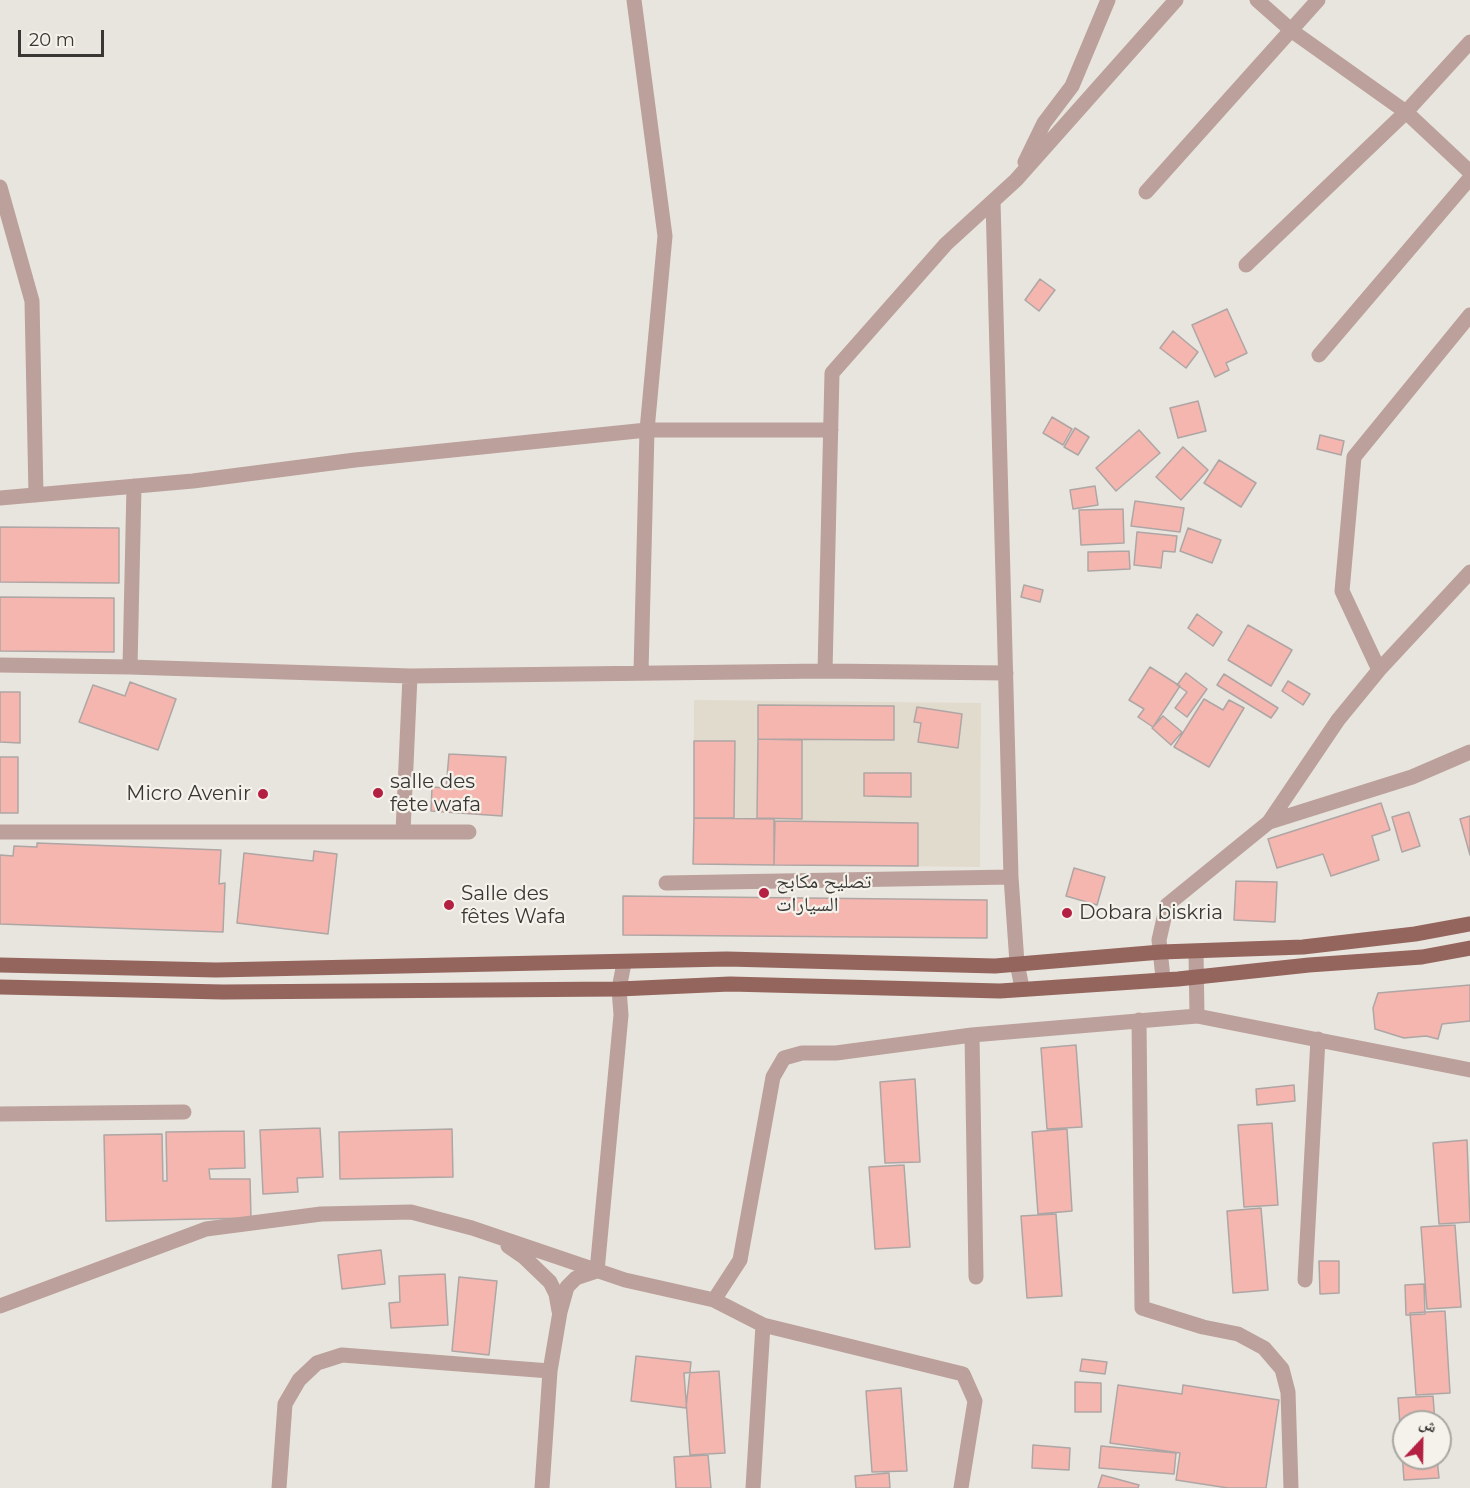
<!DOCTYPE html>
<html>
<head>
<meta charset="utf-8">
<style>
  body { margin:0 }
  #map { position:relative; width:1470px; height:1488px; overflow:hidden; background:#e8e5de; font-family:Montserrat,"Noto Naskh Arabic",sans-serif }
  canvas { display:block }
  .north { position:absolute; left:1392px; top:1410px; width:60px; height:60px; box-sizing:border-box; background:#f5f2eb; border:2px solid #a9a7a2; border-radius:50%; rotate:22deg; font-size:16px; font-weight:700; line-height:24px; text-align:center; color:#383734 }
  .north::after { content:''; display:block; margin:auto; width:21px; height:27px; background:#b32042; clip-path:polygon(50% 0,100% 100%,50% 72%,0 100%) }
  .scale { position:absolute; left:18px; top:30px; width:86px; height:27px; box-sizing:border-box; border:3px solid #383734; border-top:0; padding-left:8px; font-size:18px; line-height:21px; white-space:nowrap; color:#383734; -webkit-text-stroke:4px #f5f2eb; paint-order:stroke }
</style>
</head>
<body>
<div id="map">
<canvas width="1470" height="1488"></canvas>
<div class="north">ش</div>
<div class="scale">20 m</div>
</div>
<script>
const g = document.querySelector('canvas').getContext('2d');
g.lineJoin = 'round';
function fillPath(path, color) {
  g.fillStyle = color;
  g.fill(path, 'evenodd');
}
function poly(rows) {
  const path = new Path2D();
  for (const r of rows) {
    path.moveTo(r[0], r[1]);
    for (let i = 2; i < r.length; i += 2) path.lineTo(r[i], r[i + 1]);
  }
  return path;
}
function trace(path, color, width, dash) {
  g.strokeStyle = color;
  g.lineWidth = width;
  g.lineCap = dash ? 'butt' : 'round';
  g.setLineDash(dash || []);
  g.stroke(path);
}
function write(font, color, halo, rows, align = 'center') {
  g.font = font + ' Montserrat,"Noto Naskh Arabic",sans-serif';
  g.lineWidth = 4.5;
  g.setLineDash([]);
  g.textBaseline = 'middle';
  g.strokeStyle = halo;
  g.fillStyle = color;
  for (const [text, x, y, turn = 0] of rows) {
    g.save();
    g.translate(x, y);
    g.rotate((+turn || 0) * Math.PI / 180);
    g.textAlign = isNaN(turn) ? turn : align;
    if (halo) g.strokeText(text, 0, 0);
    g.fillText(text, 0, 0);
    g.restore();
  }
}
const built = poly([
  [694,700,981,703,980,867,693,864]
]);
const building = poly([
  [1040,279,1055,290,1039,311,1025,300,1040,279],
  [1227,309,1247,353,1226,363,1229,370,1215,377,1192,325,1227,309],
  [1173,331,1198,352,1186,368,1160,348,1173,331],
  [1198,401,1206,431,1178,438,1170,408,1198,401],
  [1052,417,1072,429,1063,445,1043,433,1052,417],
  [1075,428,1089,437,1078,455,1064,447,1075,428],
  [1139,430,1160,453,1116,491,1096,468,1139,430],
  [1320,435,1344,441,1341,455,1317,449,1320,435],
  [1183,447,1208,470,1181,500,1156,477,1183,447],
  [1219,460,1256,483,1241,507,1204,483,1219,460],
  [1095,486,1098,505,1073,509,1070,490,1095,486],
  [1135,501,1184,508,1180,532,1131,526,1135,501],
  [1123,509,1124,543,1081,545,1079,510,1123,509],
  [0,527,119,528,119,583,0,582,0,527],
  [1188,528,1221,540,1212,563,1180,551,1188,528],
  [1137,532,1177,536,1175,552,1163,551,1161,568,1134,565,1137,532],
  [1129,551,1130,569,1088,571,1088,552,1129,551],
  [1024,585,1043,590,1040,602,1021,597,1024,585],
  [0,597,114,598,114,652,0,651,0,597],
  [1197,614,1222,632,1213,646,1188,628,1197,614],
  [1248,625,1292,650,1271,686,1228,660,1248,625],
  [1150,667,1180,686,1153,727,1138,717,1144,709,1129,700,1150,667],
  [1186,673,1207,689,1187,717,1175,708,1187,692,1177,685,1186,673],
  [1224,674,1278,708,1271,718,1217,685,1224,674],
  [1288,681,1310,694,1303,705,1282,691,1288,681],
  [130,682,176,699,158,750,79,722,93,685,125,696,130,682],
  [0,692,20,692,20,743,0,742,0,692],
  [1204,699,1223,710,1229,700,1244,708,1209,767,1174,747,1204,699],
  [758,705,894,706,894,740,758,739,758,705],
  [917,707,962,714,958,748,918,742,921,723,914,722,917,707],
  [1163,716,1182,732,1171,745,1152,728,1163,716],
  [758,739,802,740,802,819,757,818,758,739],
  [694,741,735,741,734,818,694,818,694,741],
  [449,754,506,757,502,816,431,811,432,787,446,788,449,754],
  [0,757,18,757,18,813,0,813,0,757],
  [864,773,911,773,911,797,864,796,864,773],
  [1381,803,1390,830,1372,836,1379,860,1331,876,1323,854,1277,868,1268,839,1381,803],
  [1409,812,1420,846,1402,852,1392,817,1409,812],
  [1470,816,1470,855,1460,819,1470,816],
  [694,818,774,819,774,865,693,864,694,818],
  [775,821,918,823,918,866,774,865,775,821],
  [37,843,221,850,219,884,225,883,223,932,0,924,0,855,13,856,14,846,37,847,37,843],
  [314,851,337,854,328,934,237,923,244,853,313,861,314,851],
  [1074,868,1105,877,1097,905,1066,896,1074,868],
  [1236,881,1277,882,1275,922,1234,920,1236,881],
  [623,896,987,900,987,938,623,935,623,896],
  [1470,985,1470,1021,1442,1024,1438,1039,1426,1036,1404,1038,1375,1029,1373,1008,1378,993,1470,985],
  [1076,1045,1082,1127,1047,1129,1041,1048,1076,1045],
  [915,1079,920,1162,885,1163,880,1082,915,1079],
  [1294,1085,1295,1101,1257,1105,1256,1089,1294,1085],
  [1272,1123,1278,1205,1244,1207,1238,1125,1272,1123],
  [320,1128,323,1177,297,1178,298,1192,263,1194,260,1130,320,1128],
  [452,1129,453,1177,340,1179,339,1132,452,1129],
  [1067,1129,1072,1211,1038,1214,1032,1132,1067,1129],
  [244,1131,245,1168,209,1169,210,1179,250,1179,251,1218,106,1221,104,1135,162,1134,163,1181,167,1181,166,1132,244,1131],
  [1467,1140,1470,1222,1439,1224,1433,1143,1467,1140],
  [904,1165,910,1247,875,1249,869,1167,904,1165],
  [1261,1208,1268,1290,1233,1293,1227,1211,1261,1208],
  [1056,1214,1062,1296,1027,1298,1021,1216,1056,1214],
  [1455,1225,1461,1307,1427,1309,1421,1227,1455,1225],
  [381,1250,385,1284,342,1289,338,1255,381,1250],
  [1319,1261,1339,1261,1339,1293,1320,1294,1319,1261],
  [445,1274,448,1325,391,1328,389,1303,400,1302,399,1276,445,1274],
  [459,1277,497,1281,489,1355,452,1351,459,1277],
  [1424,1284,1425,1314,1406,1315,1405,1285,1424,1284],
  [1445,1311,1450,1393,1416,1395,1410,1313,1445,1311],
  [636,1356,691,1362,686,1408,631,1401,636,1356],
  [1082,1359,1107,1362,1105,1374,1080,1371,1082,1359],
  [719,1371,725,1453,690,1455,684,1373,719,1371],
  [1075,1382,1101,1383,1101,1412,1075,1412,1075,1382],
  [1118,1385,1182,1394,1183,1385,1279,1400,1266,1488,1228,1488,1176,1480,1180,1453,1110,1443,1118,1385],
  [901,1388,907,1471,872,1472,866,1391,901,1388],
  [1433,1396,1435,1422,1404,1422,1404,1458,1437,1458,1439,1478,1404,1480,1398,1398,1433,1396],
  [1033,1445,1070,1448,1069,1470,1032,1468,1033,1445],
  [1101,1446,1176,1453,1174,1474,1099,1468,1101,1446],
  [708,1455,711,1488,676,1488,674,1457,708,1455],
  [889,1473,890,1488,856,1488,855,1476,889,1473],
  [1102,1475,1139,1485,1138,1488,1098,1488,1102,1475]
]);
const minor = poly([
  [634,0,665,236,647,430,831,430],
  [1257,0,1292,31,1406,112,1470,172],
  [1025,162,1044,123,1072,86,1108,0],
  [0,187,32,301,36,495],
  [1146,192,1318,0],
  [993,201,1011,877,1017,963,1022,988],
  [1246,265,1406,112,1470,42],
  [1319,355,1470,178],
  [0,498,193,481,355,460,647,430,641,672],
  [0,665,130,667,134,486],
  [130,667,410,676],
  [1379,670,1342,591,1354,457,1470,315],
  [825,671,1006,673],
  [1269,822,1412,777,1470,752],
  [0,832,469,832],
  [403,832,410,676,825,671,832,373,946,244,1016,180,1176,0],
  [666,883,1011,877],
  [1196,952,1197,1016],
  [1163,978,1159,940,1167,905,1269,822,1338,720,1379,670,1470,572],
  [1139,1020,1142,1308,1203,1327,1238,1334,1264,1348,1282,1369,1288,1392,1291,1488],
  [972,1035,976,1277],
  [0,1114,184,1112],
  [508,1246,524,1257,550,1282,556,1294,559,1311],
  [1305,1280,1318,1039],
  [714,1300,740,1260,773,1077,784,1058,802,1053,836,1053,972,1035,1197,1016,1470,1070],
  [0,1306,206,1229,321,1214,411,1212,472,1228,625,1280,714,1300,763,1325,963,1374,975,1401,961,1488],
  [279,1488,285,1404,299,1380,317,1363,342,1355,550,1371],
  [542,1488,550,1371,560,1312,567,1287,576,1278,597,1271,621,1015,619,989,624,963],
  [753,1488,763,1325]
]);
const primary = poly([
  [0,965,216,970,727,959,995,966,1161,952,1303,947,1415,934,1470,924],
  [0,987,223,992,619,989,730,984,1000,991,1178,979,1309,965,1422,957,1470,948]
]);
const markers = [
  [378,793,6,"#b32042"],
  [263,794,6,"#b32042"],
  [764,893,6,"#b32042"],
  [449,905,6,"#b32042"],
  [1067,913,6,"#b32042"]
];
const poiNames = [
  ["salle des",390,782],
  ["fete wafa",390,805],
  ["Micro Avenir",251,794,"right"],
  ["تصليح مكابح",776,882],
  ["السيارات",776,905],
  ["Salle des",461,894],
  ["fêtes Wafa",461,917],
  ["Dobara biskria",1079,913]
];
fillPath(built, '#e1dbcd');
fillPath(building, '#f4b6af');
trace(building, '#aea6a5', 1.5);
trace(minor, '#bba09b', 15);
trace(primary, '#94655d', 15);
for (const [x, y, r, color] of markers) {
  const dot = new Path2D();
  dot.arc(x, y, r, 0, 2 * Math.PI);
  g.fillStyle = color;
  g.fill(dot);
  trace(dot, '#f5f2eb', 2);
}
write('20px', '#383734', '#f5f2eb', poiNames, 'left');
</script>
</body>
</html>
